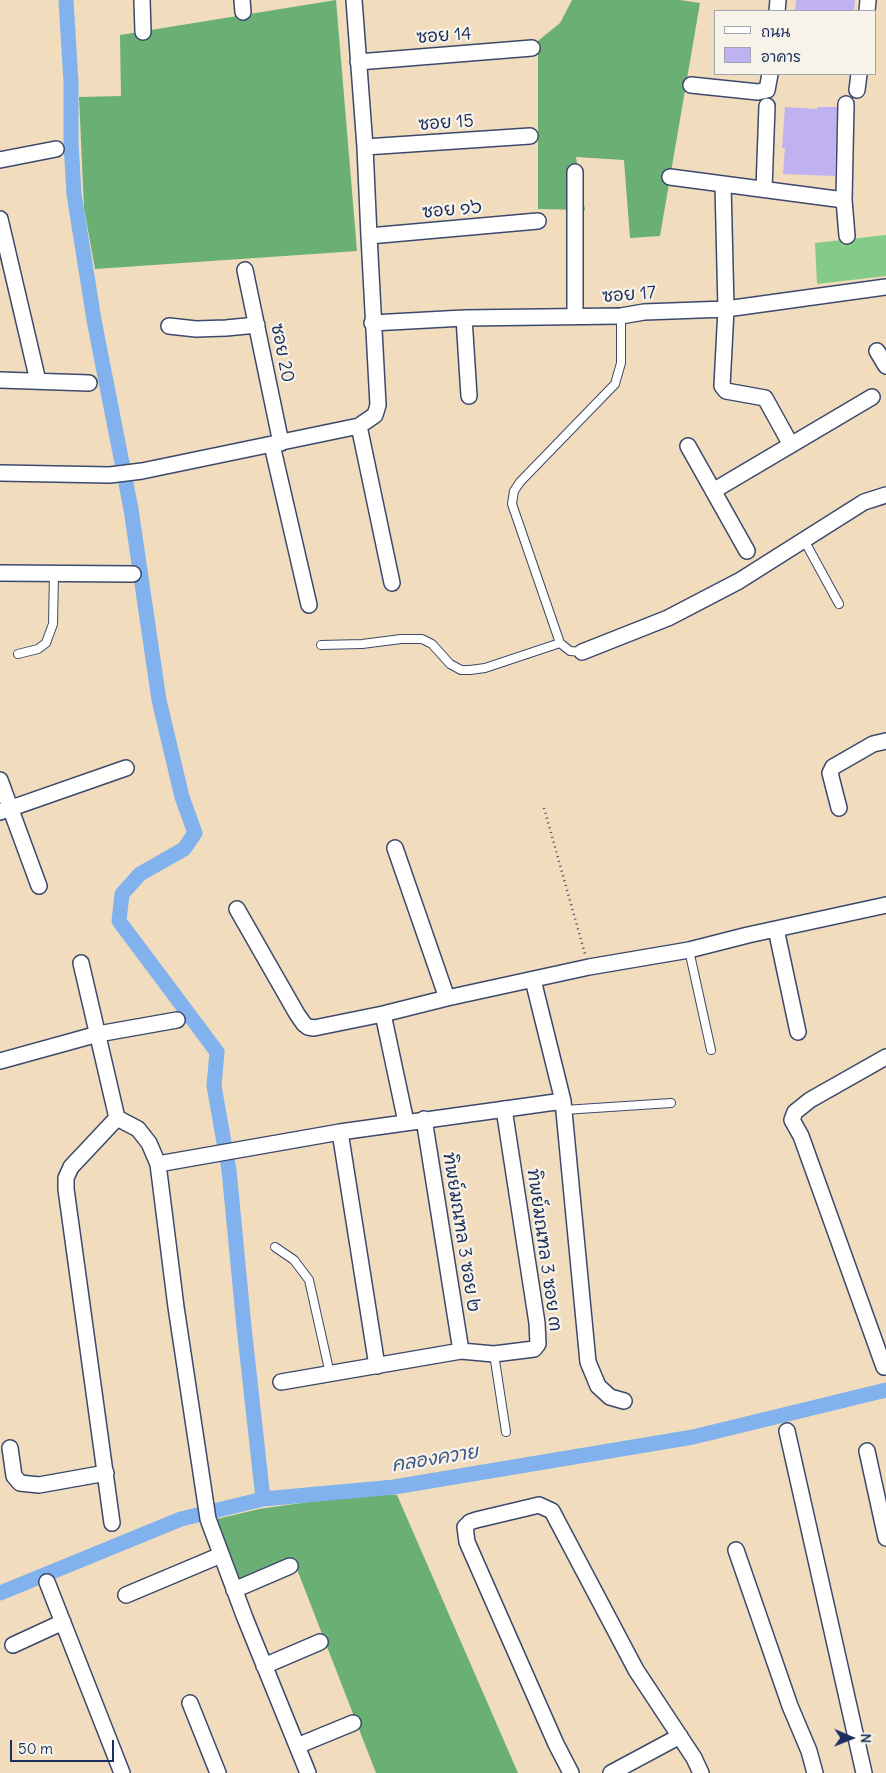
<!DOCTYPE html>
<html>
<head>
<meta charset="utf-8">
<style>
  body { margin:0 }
  #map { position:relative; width:886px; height:1773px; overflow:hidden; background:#f1dcbe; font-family:Delius,"Playpen Sans Thai",sans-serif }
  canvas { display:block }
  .legend { position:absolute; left:714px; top:10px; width:162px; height:65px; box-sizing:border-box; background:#f7f3e8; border:1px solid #9fa5b1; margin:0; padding:6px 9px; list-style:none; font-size:15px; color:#1b2f5e }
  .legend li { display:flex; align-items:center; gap:10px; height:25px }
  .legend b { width:25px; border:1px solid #9fa5b1 }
  .north { position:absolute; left:826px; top:1713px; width:50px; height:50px; -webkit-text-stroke:4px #f7f3e8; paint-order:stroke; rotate:91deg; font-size:14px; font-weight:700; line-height:20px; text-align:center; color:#1b2f5e }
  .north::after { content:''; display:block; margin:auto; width:18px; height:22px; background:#1b2f5e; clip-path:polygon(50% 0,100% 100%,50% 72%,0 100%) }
  .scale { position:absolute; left:10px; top:1740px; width:104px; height:22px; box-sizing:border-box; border:2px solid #1b2f5e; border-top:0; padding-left:6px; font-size:15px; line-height:18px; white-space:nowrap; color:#1b2f5e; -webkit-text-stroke:4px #f7f3e8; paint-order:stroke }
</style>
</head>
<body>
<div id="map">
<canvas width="886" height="1773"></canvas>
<ul class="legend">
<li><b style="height:6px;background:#fff"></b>ถนน</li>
<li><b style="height:14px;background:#c0b1f1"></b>อาคาร</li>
</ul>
<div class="north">N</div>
<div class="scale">50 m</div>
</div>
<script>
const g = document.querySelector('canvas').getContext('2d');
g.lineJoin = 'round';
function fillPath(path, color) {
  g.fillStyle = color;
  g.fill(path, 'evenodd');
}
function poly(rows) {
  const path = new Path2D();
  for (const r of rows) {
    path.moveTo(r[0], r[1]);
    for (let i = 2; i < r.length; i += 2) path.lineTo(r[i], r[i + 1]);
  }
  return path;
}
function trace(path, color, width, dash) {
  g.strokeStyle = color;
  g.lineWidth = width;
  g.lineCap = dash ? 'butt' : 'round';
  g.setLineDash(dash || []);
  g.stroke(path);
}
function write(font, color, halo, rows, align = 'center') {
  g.font = font + ' Delius,"Playpen Sans Thai",sans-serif';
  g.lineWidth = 4.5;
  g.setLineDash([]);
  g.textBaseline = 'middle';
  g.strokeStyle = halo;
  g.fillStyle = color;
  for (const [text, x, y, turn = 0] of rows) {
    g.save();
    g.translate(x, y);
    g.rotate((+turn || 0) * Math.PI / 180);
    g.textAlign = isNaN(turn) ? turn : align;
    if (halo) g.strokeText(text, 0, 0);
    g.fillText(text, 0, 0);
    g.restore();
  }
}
const green = poly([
  [886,235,886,276,817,284,815,243]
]);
const forest = poly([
  [336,0,357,251,95,269,84,208,79,97,121,96,120,35],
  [572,0,680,0,700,3,660,236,630,238,624,160,576,157,585,210,538,209,538,41,560,23],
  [365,1494,397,1495,518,1773,376,1773,293,1559,241,1582,217,1519,259,1509]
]);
const canal = poly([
  [66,0,71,82,71,143,74,194,94,320,131,509,159,700,182,797,195,833,184,849,140,874,122,894,119,921,217,1052,214,1086,229,1170,244,1327,263,1499],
  [0,1593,181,1519,263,1499,394,1487,693,1437,886,1390]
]);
const building = poly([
  [796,0,855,0,854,11,795,11],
  [785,107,817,109,817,107,837,107,835,176,783,174,785,148,782,148]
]);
const path = poly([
  [544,808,585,954]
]);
const lane = poly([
  [804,540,839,604],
  [321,645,362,644,401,639,422,639,432,644,450,664,461,670,470,670,485,668,560,643],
  [582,652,570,651,560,643,512,504,514,491,520,482,615,384,621,363,621,316],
  [18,654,38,649,46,643,53,624,54,574],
  [689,950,711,1050],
  [564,1110,671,1103],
  [275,1247,294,1260,309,1280,330,1374],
  [494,1354,506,1432]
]);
const street = poly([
  [142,0,143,32],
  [242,0,243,12],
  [777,11,778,0],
  [867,11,868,0],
  [358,62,532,48],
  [691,85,758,92,767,90,770,74],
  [857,90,859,74],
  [846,104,844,200,847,236],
  [365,147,530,136],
  [0,160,56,149],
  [670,177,844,200],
  [723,184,726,309,722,386,726,391,765,398,791,445],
  [764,189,767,106],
  [0,219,38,381],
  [369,236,538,221],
  [245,270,281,443],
  [575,317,575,172],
  [464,318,469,396],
  [372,323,464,318,621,316,644,312,726,309,886,287],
  [169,326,196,329,226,328,257,325],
  [877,351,886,366],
  [0,380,89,383],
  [359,426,392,583],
  [272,445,309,605],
  [688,446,747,551],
  [0,473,110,475,142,471,359,426,375,415,378,405,369,236,365,147,354,0],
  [713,491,872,397],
  [0,573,133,574],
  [582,652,668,618,739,581,864,502,886,495],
  [0,780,39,886],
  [839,808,830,773,833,767,873,744,886,741],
  [0,812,126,768],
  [395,848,447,998],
  [237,909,297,1014,304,1024,308,1027,314,1028,383,1014,447,998,589,967,689,950,748,935,886,905],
  [776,929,798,1032],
  [81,963,117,1118,138,1129,149,1143,158,1164,176,1307,208,1519,245,1618,308,1773],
  [533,980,563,1101,588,1362,598,1386,610,1397,624,1401],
  [383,1014,406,1122],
  [0,1061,98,1034,177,1020],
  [424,1119,461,1351],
  [340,1132,377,1366],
  [158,1164,340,1132,563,1101],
  [884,1367,801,1136,792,1120,795,1112,810,1100,886,1057],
  [281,1382,461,1351,494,1354,534,1349,538,1344,537,1323,504,1109],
  [787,1431,864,1773],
  [10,1448,14,1476,20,1483,39,1485,106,1473],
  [867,1451,886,1538],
  [112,1523,66,1189,66,1178,71,1167,117,1118],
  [736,1550,790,1706,809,1751,815,1773],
  [47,1582,122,1773],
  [234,1590,290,1566],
  [126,1595,221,1555],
  [13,1645,63,1622],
  [264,1666,320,1642],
  [190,1703,218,1773],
  [297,1746,353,1723],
  [571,1773,556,1744,467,1542,465,1527,470,1522,476,1520,539,1505,552,1511,636,1670,694,1758,701,1773],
  [611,1773,680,1736]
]);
const streetNames = [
  ["ซอย 14",444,36,-4],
  ["ซอย 15",446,123,-4],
  ["ซอย ๑๖",452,210,-5],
  ["ซอย 17",629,295,-4],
  ["ซอย 20",282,353,79],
  ["ทิพย์มณฑล 3 ซอย ๒",461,1232,81],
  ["ทิพย์มณฑล 3 ซอย ๓",544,1250,82]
];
const waterNames = [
  ["คลองควาย",435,1459,-9]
];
fillPath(green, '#83cb87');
fillPath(forest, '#6aaf74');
trace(canal, '#81b2ed', 15);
fillPath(building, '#c0b1f1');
trace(lane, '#3b496c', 10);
trace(street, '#3b496c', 18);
trace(path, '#3b496c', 2.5, [1, 4]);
trace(lane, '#fff', 8);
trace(street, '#fff', 15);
write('18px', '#1b2f5e', '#f7f3e8', streetNames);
write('italic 19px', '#3a5689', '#f7f3e8', waterNames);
</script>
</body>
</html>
